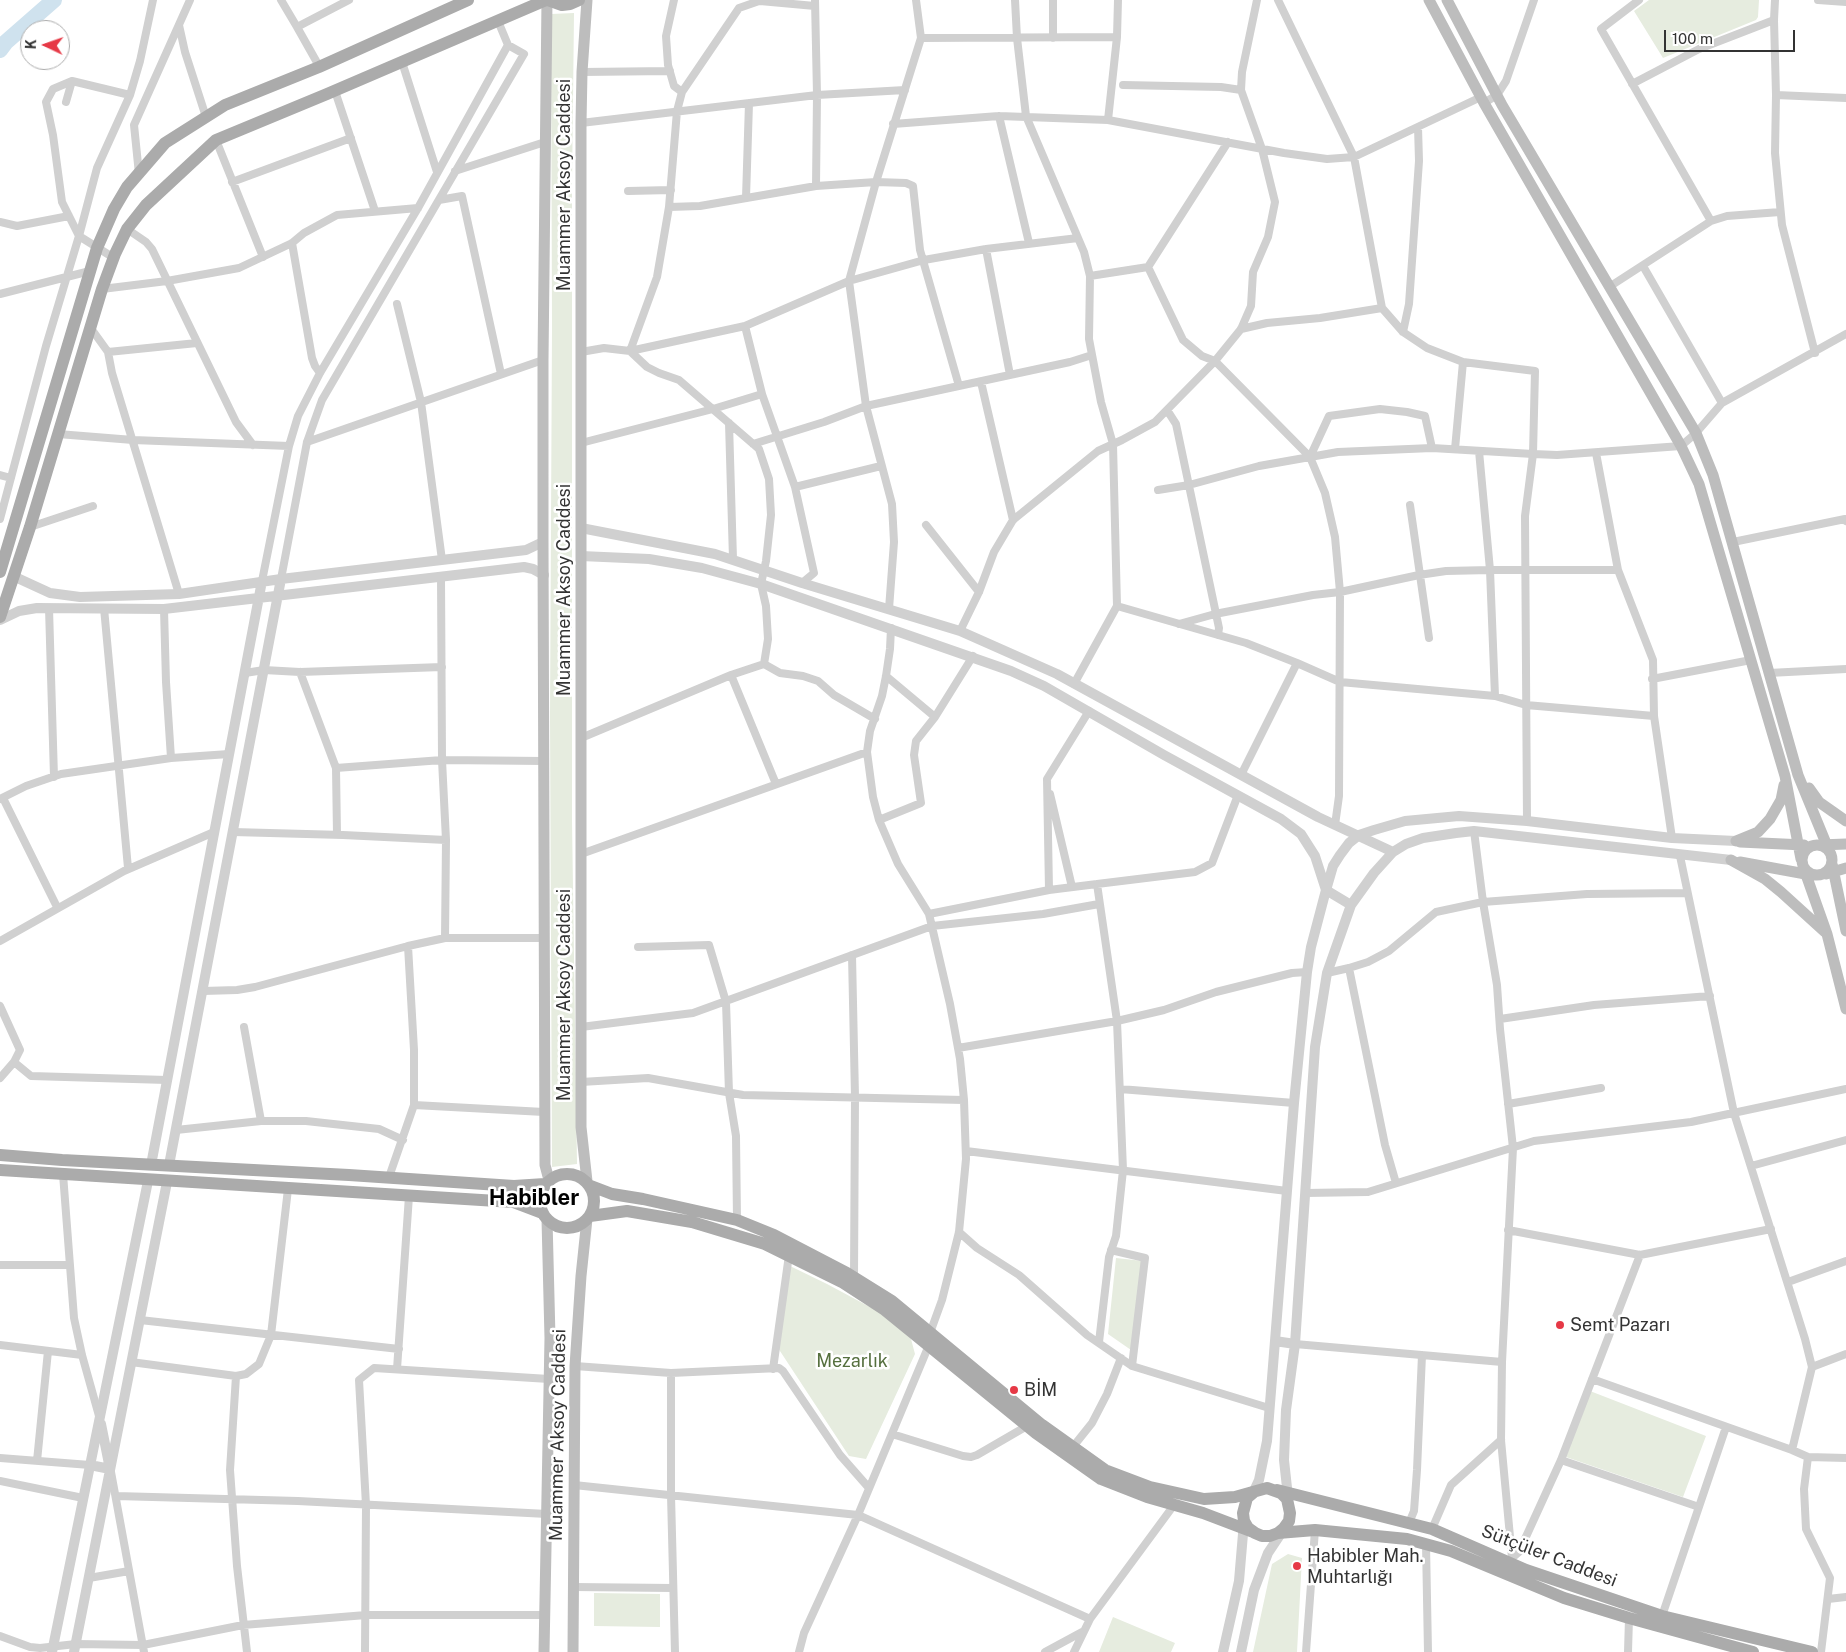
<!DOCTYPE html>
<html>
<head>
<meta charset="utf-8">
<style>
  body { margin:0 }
  #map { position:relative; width:1846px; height:1652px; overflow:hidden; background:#fff; font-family:"Public Sans",sans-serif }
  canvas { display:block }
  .north { position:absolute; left:20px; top:20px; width:50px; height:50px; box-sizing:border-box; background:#fff; border:1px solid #adadad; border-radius:50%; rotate:273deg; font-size:14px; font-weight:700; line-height:20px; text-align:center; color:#333 }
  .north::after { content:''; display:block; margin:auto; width:18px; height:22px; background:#e63946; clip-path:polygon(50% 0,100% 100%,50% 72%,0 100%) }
  .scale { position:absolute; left:1664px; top:30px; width:131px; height:22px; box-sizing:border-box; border:2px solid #333; border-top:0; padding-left:6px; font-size:15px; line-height:18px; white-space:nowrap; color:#333; -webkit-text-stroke:4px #fff; paint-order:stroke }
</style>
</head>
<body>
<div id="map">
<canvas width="1846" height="1652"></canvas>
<div class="north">K</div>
<div class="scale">100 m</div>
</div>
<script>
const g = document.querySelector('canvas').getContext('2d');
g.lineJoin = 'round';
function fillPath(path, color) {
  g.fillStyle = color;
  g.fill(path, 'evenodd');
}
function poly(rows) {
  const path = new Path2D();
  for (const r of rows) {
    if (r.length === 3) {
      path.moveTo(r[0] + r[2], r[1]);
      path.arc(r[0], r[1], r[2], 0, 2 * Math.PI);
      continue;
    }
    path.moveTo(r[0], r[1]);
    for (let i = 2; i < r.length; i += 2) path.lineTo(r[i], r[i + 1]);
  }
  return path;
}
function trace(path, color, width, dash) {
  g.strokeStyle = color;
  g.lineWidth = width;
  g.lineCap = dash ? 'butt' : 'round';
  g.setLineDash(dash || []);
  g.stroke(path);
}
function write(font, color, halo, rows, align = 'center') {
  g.font = font + ' "Public Sans",sans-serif';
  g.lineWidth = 5;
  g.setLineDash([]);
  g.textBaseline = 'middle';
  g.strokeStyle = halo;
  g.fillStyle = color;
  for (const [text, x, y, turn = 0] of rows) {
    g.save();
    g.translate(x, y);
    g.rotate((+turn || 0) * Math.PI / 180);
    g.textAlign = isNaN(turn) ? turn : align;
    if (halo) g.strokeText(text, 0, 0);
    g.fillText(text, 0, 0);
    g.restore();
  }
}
const green = poly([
  [1649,0,1759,0,1758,17,1756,20,1663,58,1634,11],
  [574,13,572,187,572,820,577,1164,552,1167,550,716,552,328,551,14],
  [1116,1258,1143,1261,1131,1350,1108,1334],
  [790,1266,827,1284,883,1314,911,1339,915,1354,866,1459,849,1456,778,1348],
  [1590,1391,1706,1436,1683,1497,1566,1457],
  [1288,1554,1302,1558,1297,1652,1253,1652,1272,1564],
  [594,1593,660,1594,660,1627,594,1626],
  [1113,1617,1175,1643,1171,1652,1099,1652]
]);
const river = poly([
  [0,50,6,42,54,0]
]);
const minor = poly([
  [281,0,297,27],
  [674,0,666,36,668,65,674,86,682,92],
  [762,0,739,8,682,92,677,111,669,207,657,277,630,351,745,326,849,281,924,260,986,249,1078,238],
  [815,0,817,95,816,186],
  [916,0,921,38,1117,37],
  [1015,0,1017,38,1026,116,1084,252,1090,276,1089,339,1101,402,1113,444,1117,606,1074,684],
  [1053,0,1053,38],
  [1278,0,1354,157,1382,308,1403,332,1427,348,1463,362,1535,371,1533,454,1432,448,1338,452,1310,457],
  [1639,0,1601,29,1711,221],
  [1775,0,1774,20,1776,95,1775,153,1782,225,1815,353],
  [1818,0,1846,2],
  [760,1,815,6],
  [179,25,185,52,206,117],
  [402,62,437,172],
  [319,66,297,27,349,0],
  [582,72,670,71],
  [1632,84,1699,49,1774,20],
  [1123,85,1221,87,1241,90],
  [335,91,375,211],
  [1776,95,1846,98],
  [66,102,72,81],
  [1484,103,1497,95,1506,81,1534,0],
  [999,116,1029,243],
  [1108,120,1117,37,1118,0],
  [581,123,817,95,905,90],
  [893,124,999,116,1108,120,1284,153,1327,159,1354,157,1481,97],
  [216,140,263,257],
  [455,171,545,142],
  [139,174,134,125,190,0],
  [232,182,351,138],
  [628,191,671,190],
  [746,198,749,103],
  [439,200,462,196,501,374],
  [669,207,700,206,816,186,876,182,906,183,913,186,920,250,959,386],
  [0,222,17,226,69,216],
  [127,229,146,242,152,249,236,422,253,445],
  [292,243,312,358,315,366,320,373],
  [986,249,1010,375],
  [114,258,79,236,97,168,130,95,140,61,153,0],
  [1643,266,1722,403],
  [1148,267,1228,142],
  [1090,276,1148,267,1183,340,1202,356,1215,361,1310,457],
  [1609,287,1711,221,1727,216,1780,212],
  [102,289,167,281,239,268,292,243,304,233,337,215,418,208],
  [0,294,90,271],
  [397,304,421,402,442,560],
  [90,327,108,352,112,373,179,594],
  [1241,329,1267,323,1320,318,1382,308],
  [1403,332,1409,304,1419,161,1418,127],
  [108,352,197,343],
  [981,382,1013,520],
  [762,394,795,487,814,573,802,583],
  [1167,410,1176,424,1219,628,1218,635],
  [729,423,733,559],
  [58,434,133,440,289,446],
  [307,442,543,360],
  [581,443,713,409,762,394,745,326],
  [753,444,824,422,866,406,1070,362,1092,355],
  [1455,449,1463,362],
  [1479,451,1490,570,1495,696],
  [1596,453,1618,570,1653,660,1654,716,1672,838],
  [1310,457,1329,416,1380,409,1407,412,1425,416,1432,448],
  [0,475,11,478],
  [795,487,881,466],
  [1158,490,1189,485,1259,466,1310,457,1325,493,1335,537,1340,592,1339,796,1335,825],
  [1410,505,1429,638],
  [0,519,46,346,79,236,62,202,53,135,46,102,53,89,72,81,130,95],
  [926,525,979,592],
  [30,527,93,506],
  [1733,542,1845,519,1846,521],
  [441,576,442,760,446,840,445,938],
  [281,579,307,442,322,400,524,54,508,45,498,21],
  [262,581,289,446,298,416,320,373,418,208,508,45],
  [1117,606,1246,643,1297,663],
  [49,608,54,777],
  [104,608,128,868],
  [164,609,166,682,171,758],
  [889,609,894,542,892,504,866,406,849,281,876,182,921,38],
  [1179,624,1215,614,1313,595,1340,592,1419,575,1446,571,1490,570,1618,570],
  [891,628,890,649,886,676,882,696,870,731,867,752,873,797,879,820,898,864,929,914,950,1004,960,1059,964,1100,966,1159,959,1232,942,1300,930,1333],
  [960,631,979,592,994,552,1013,520,1098,451,1122,440,1155,422,1215,361,1241,329,1251,306,1253,272,1268,237,1275,202,1262,149,1241,90,1242,72,1257,0],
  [764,664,780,673,803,676,818,681,834,695,875,719],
  [300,672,336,768,337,835],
  [245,673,264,670,300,672,442,667],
  [1769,673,1846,669],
  [731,675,776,784],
  [886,676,935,717],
  [1652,679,1751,660],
  [581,738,731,675,764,664,768,639,766,606,761,584,766,561,771,515,769,479,759,449,679,380,659,373,647,367,630,351,604,348,581,352],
  [336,768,442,760,544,761],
  [1241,775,1297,663,1340,682,1495,696,1526,705,1654,716],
  [1050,794,1072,887],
  [3,798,57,907],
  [0,799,26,786,61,774,171,758,229,754],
  [879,820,921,803,914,755,916,741,935,717,973,656],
  [1527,821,1525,516,1533,454,1557,455,1681,446,1696,433,1722,403,1846,334],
  [1474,831,1483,902,1497,985,1500,1029,1513,1148,1502,1362,1501,1440,1512,1558,1510,1564],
  [233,832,343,835,446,840],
  [581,854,867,752],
  [1680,856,1734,1113,1805,1339,1812,1367,1792,1450,1808,1457,1846,1458],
  [1049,890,1047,779,1089,711],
  [929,914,1049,890,1097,884],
  [0,941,124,871,214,832],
  [638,947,709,945,726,1002,729,1093,736,1136,737,1220],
  [852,955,855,1097,854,1278],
  [1349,968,1385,1145,1396,1183],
  [1327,973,1349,968,1368,962,1389,951,1436,912,1483,902,1587,894,1687,893],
  [203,991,237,990,255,987,408,946,445,938,544,938],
  [0,1006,20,1050,14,1062,0,1078],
  [1500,1019,1594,1005,1710,996],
  [244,1027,261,1121],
  [581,1027,693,1013,932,926,1043,914,1099,904],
  [958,1048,1117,1021,1164,1010,1216,992,1292,973,1307,972],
  [14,1062,31,1076,167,1080],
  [581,1082,648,1078,743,1095,964,1100],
  [1120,1089,1294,1103],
  [1508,1104,1601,1088],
  [414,1105,544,1112],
  [176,1130,261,1121,306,1121,379,1129,403,1140],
  [966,1151,1287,1191],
  [1751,1166,1846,1140],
  [63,1174,74,1318,82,1355,99,1416],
  [389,1177,414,1105,414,1050,408,946],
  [1305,1193,1368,1192,1534,1141,1691,1122,1846,1089],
  [1508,1230,1640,1255,1771,1229],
  [959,1232,977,1248,1019,1275,1087,1335,1132,1366,1269,1408],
  [1111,1250,1145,1258,1132,1366],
  [0,1265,69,1265],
  [1788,1282,1846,1261],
  [140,1320,399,1349],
  [1099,1342,1109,1257,1116,1236,1123,1170,1117,1021,1097,884,1195,872,1212,863,1238,795],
  [1295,1344,1502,1362],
  [0,1345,82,1355],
  [131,1362,236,1376,246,1374,259,1364,271,1335,288,1189],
  [575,1366,671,1373,779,1368,783,1371,840,1455,869,1488],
  [1812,1367,1846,1354],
  [397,1369,409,1196],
  [773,1369,789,1255],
  [671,1373,671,1495,675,1652],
  [236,1376,230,1470,237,1566,247,1652],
  [1592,1379,1792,1450],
  [892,1434,963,1456,971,1457,977,1455,1027,1426],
  [1072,1448,1092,1423,1107,1394,1121,1358],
  [1808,1457,1804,1489,1806,1529,1830,1578,1821,1652],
  [0,1458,90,1465],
  [1561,1460,1699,1507],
  [37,1461,48,1351],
  [111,1472,144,1652],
  [0,1481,83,1498],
  [574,1485,858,1515,1090,1619],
  [116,1496,298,1501,547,1514],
  [1409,1523,1414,1511,1417,1470,1422,1355],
  [1432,1529,1451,1485,1501,1440],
  [1426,1544,1428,1652],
  [1512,1558,1519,1552,1561,1460,1640,1255],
  [89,1578,129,1571],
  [573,1587,673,1588],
  [1828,1599,1846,1597],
  [1662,1616,1726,1427],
  [0,1636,30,1647,40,1648,76,1644,143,1645,243,1625,366,1615,545,1615],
  [365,1652,366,1505,359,1380,374,1368,549,1379],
  [799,1652,804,1633,858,1515,929,1345],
  [1045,1652,1082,1632],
  [1074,1652,1090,1619,1174,1505],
  [1306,1652,1315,1530],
  [1628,1652,1629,1618]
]);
const tertiary = poly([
  [581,528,715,554,802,583,960,631,1057,674,1318,817,1393,852],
  [581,556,649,559,702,568,761,584,1011,671,1044,686,1164,755,1281,819,1301,834,1315,856,1326,890,1351,905],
  [13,576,50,593,80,597,179,594,281,579,526,550,543,542],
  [0,620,19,611,37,608,164,609,524,567,533,569,544,575],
  [151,1165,262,581],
  [169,1165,281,579],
  [1275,1341,1295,1344],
  [90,1465,110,1469,101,1424],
  [1253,1493,1259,1480,1267,1441,1294,1103,1307,972,1311,947,1326,890,1333,866,1340,855,1349,843,1359,835,1374,830,1405,821,1459,816,1527,821,1672,838,1736,841],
  [1288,1497,1284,1460,1286,1410,1295,1344,1315,1047,1327,973,1351,905,1374,873,1393,852,1406,844,1423,838,1456,833,1474,831,1731,860],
  [52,1652,148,1181],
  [74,1652,167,1182],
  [1223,1652,1239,1581,1244,1522],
  [1241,1652,1254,1590,1268,1553,1284,1529]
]);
const secondary = poly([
  [547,0,543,360,543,542,545,1165,549,1180],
  [1429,0,1484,103,1681,446,1699,484,1785,776,1801,859],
  [1447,0,1502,105,1696,433,1713,475,1798,775,1830,853],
  [1809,788,1819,802,1846,821],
  [1736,841,1758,832,1770,819,1781,800,1784,785],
  [1740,842,1804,845],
  [1817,860,15],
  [1820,845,1846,844],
  [1731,860,1765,879,1781,892,1825,932],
  [1740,862,1811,875],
  [1832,864,1846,931],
  [1804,869,1827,934,1846,1009],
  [1826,874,1846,868],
  [587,1181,581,1127,581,123,582,72,587,0],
  [544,1652,550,1338,547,1219],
  [573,1652,575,1366,581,1276,587,1219]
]);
const primary = poly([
  [548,0,562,5,570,4,579,0],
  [0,572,97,248,114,209,127,187,165,143,225,105,319,67,468,0],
  [0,617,30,527,102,289,115,254,127,229,146,205,216,140,327,94,546,0],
  [0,1155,62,1160,349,1175,514,1186,545,1184],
  [0,1170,513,1202,542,1213],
  [567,1201,27],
  [591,1186,612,1194,643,1199,737,1220,774,1235,847,1273,892,1301,1042,1425,1105,1470,1150,1487,1204,1499,1235,1497,1267,1488,1281,1493,1287,1499,1290,1513,1289,1521,1284,1528,1278,1533,1270,1536,1262,1536,1255,1533,1248,1528,1244,1521,1243,1513,1247,1498,1253,1493],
  [590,1216,627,1211,692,1222,765,1244,842,1282,885,1310,1036,1433,1101,1479,1147,1497,1203,1513,1253,1532],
  [1277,1490,1432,1529,1526,1570,1662,1616,1812,1652],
  [1278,1533,1315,1530,1407,1539,1451,1551,1564,1598,1629,1618,1753,1652]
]);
const markers = [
  [1560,1325,5,"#e63946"],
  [1014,1390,5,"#e63946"],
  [1297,1566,5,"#e63946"]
];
const streetNames = [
  ["Muammer Aksoy Caddesi",564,185,-90],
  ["Muammer Aksoy Caddesi",564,590,-90],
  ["Muammer Aksoy Caddesi",564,995,-90],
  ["Muammer Aksoy Caddesi",558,1435,-89],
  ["Sütçüler Caddesi",1549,1556,21]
];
const poiNames = [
  ["Semt Pazarı",1570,1325],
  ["BİM",1024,1390],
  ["Habibler Mah.",1307,1556],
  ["Muhtarlığı",1307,1577]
];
const parkNames = [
  ["Mezarlık",852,1361]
];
const districtNames = [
  ["Habibler",534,1198]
];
fillPath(green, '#e6ecdf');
trace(river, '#cfe2ee', 16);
trace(minor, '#d0d0d0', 8);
trace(tertiary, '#d0d0d0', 10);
trace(secondary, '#bdbdbd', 11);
trace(primary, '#ababab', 12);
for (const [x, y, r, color] of markers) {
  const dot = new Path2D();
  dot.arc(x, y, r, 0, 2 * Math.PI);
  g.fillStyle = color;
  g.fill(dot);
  trace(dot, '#fff', 2);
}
write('18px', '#333', '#fff', streetNames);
write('18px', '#333', '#fff', poiNames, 'left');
write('18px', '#56703f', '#fff', parkNames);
write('bold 22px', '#000', '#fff', districtNames);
</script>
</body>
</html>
